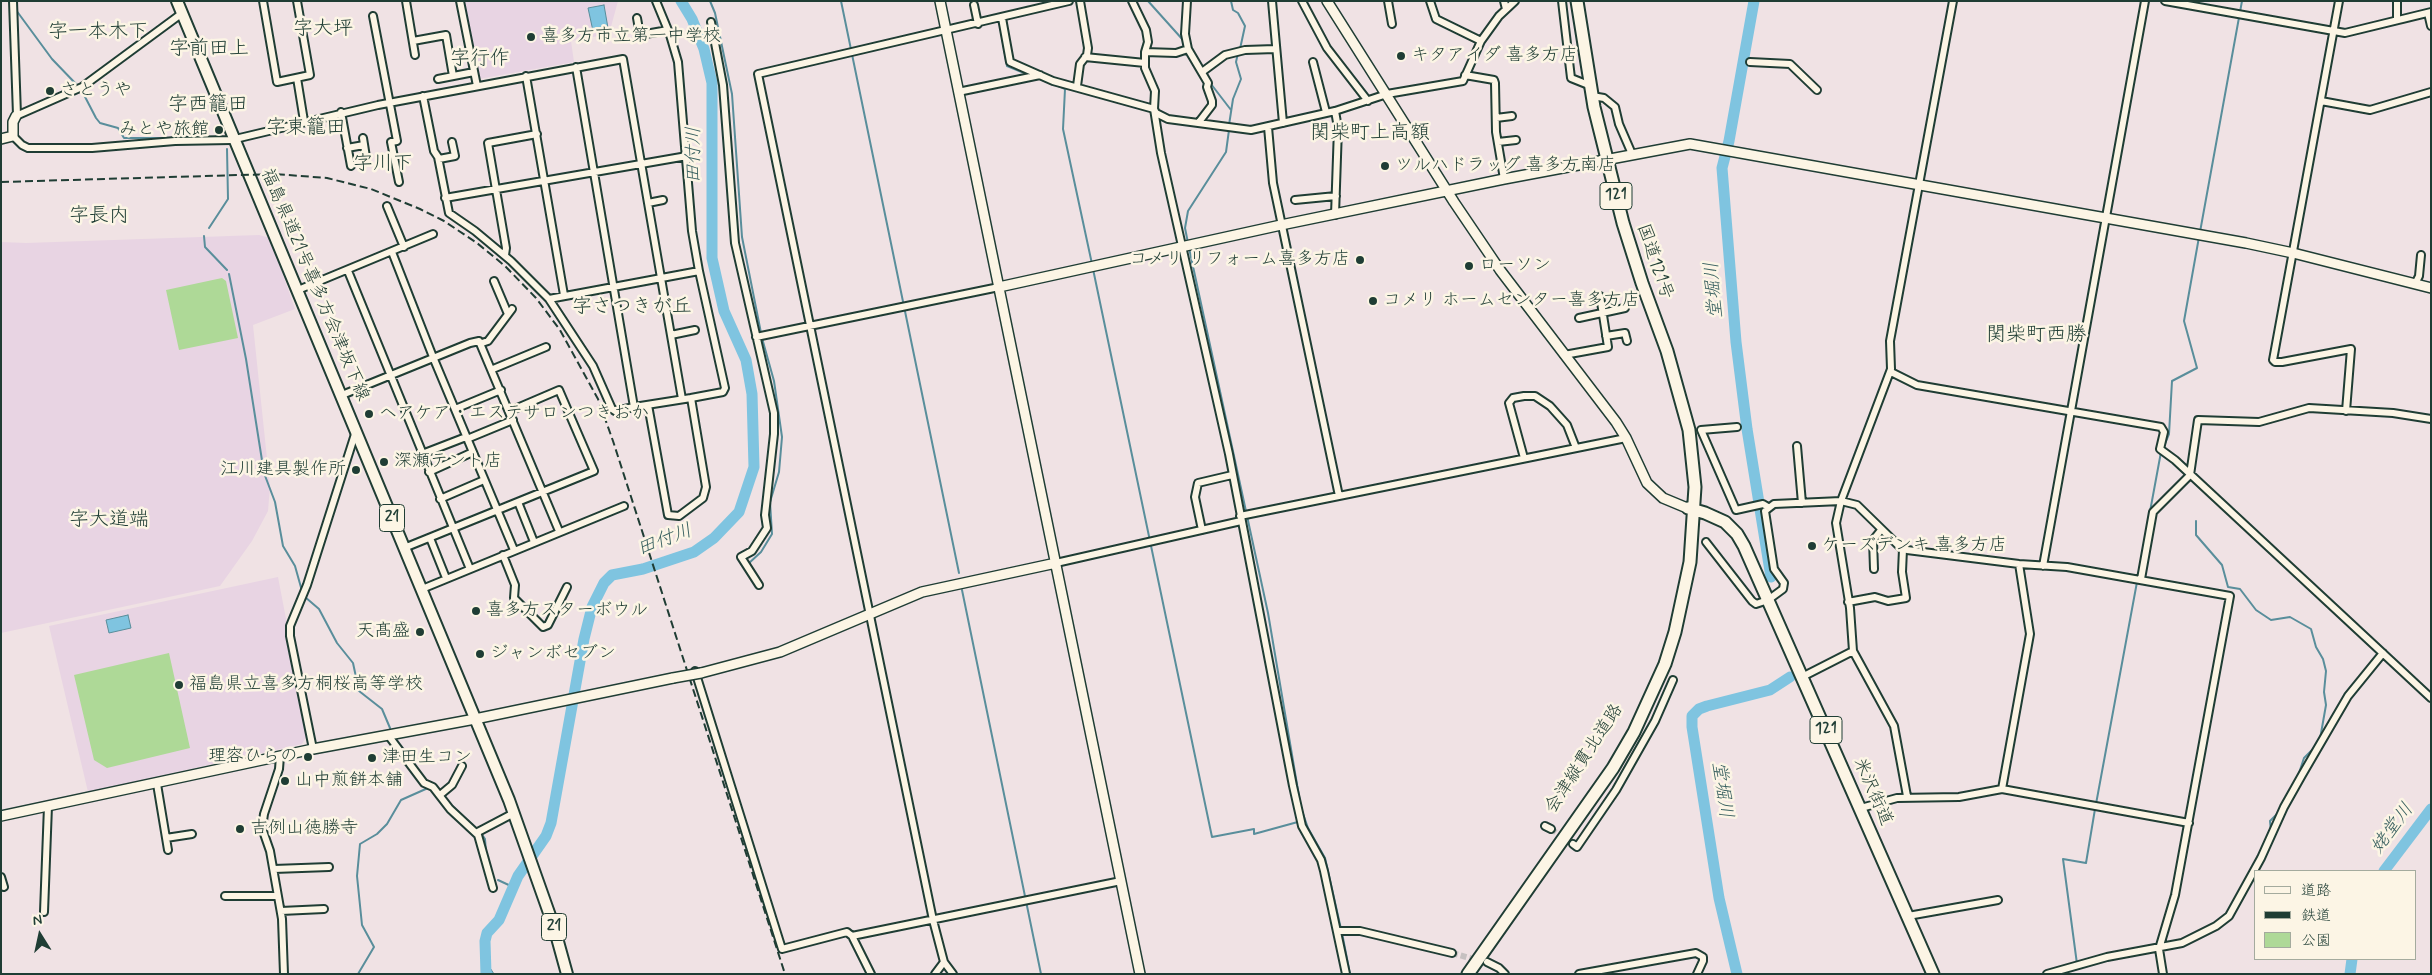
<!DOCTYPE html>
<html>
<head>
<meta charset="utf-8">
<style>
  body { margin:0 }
  #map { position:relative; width:2432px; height:975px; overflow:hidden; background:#f0e2e4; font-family:Mynerve,"Klee One",sans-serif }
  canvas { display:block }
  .frame { position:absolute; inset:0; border:2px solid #1f3d34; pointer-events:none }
  .legend { position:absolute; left:2254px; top:870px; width:162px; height:90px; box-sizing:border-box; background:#fcf5e5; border:1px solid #a4ab9e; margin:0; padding:6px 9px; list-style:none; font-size:15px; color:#1f3d34 }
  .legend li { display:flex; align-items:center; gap:10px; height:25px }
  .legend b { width:25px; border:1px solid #a4ab9e }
  .north { position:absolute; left:15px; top:910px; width:50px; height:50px; -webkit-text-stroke:4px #fcf5e5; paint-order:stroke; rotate:350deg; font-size:14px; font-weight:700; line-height:20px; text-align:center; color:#1f3d34 }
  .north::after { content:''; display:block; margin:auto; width:18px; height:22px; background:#1f3d34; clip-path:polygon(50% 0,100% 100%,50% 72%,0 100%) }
</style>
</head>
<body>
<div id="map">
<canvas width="2432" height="975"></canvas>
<div class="frame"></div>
<ul class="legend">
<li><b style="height:6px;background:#fcf5e5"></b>道路</li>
<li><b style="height:6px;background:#1f3d34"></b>鉄道</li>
<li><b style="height:14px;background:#aed997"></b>公園</li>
</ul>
<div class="north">N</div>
</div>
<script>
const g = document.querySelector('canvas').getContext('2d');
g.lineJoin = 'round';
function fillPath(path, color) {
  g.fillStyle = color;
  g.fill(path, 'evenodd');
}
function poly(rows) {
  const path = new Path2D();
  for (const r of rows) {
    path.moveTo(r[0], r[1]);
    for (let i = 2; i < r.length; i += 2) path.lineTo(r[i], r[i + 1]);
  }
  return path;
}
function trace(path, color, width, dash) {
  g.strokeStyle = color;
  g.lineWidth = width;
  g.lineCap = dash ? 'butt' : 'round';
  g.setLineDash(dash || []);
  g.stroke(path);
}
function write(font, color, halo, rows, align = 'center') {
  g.font = font + ' Mynerve,"Klee One",sans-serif';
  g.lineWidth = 5;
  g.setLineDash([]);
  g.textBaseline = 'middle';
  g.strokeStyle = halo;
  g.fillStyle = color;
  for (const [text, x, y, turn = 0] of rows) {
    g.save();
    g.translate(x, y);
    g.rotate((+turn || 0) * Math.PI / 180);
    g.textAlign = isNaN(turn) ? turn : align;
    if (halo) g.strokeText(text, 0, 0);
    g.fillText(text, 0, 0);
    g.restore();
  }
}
const built = poly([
  [464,1,618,1,609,34,571,41,574,62,479,79],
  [259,235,270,238,295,309,253,325,270,487,268,511,252,541,220,586,1,633,1,242,26,243],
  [278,577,287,624,285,633,306,737,302,744,88,792,49,626]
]);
const green = poly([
  [222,278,226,281,238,338,179,350,166,290],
  [169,653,190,748,107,768,94,760,74,675]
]);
const water = poly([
  [604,5,608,28,593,31,588,8,604,5],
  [128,615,131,628,109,633,106,620,128,615],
  [487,943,487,963,494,974,484,974,483,955,487,943]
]);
const stream = poly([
  [9,1,10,2],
  [710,1,715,13,732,94,742,237,761,333],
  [841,1,959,573],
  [1148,1,1183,40],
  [1231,1,1233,10,1238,13,1245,26,1240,49],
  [16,10,52,59,77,85],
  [999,20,1007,66,1029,75],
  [1038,78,1047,82],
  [1054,84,1065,89,1063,129,1092,264],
  [1211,84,1231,110],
  [82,91,96,118,100,123,118,128,124,138,170,138],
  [1229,125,1233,99,1241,79,1236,62,1238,53],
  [212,137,225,138],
  [209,228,228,199,227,149],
  [2200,232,2242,1],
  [204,236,205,247,227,270],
  [1188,243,1185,228,1188,211,1226,152,1229,130],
  [1189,248,1268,613,1301,808,1308,828,1325,858,1341,929],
  [1093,269,1212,837,1254,829,1254,834,1305,820],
  [229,274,246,359,264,473,275,502,283,546,295,566,302,591],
  [2164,446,2169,434,2172,381,2197,368,2184,321,2199,237],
  [2196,521,2196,535,2222,565,2228,587,2240,589,2256,610,2271,620,2290,617,2311,629,2316,647,2323,659,2326,671,2324,692,2326,705,2320,739],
  [748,564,761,552,772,534,770,502,779,472,782,437,774,381,762,338],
  [962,590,1041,974],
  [305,597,319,609,337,643,353,663,359,691,382,709,390,728],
  [2298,776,2304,758,2315,747],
  [450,804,478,830],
  [2096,804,2161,452],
  [2271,832,2270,821,2278,813],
  [481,833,485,839,486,852],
  [498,880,513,887],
  [1342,933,1350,974],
  [2188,937,2210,926],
  [2164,942,2174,942],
  [2077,964,2063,859,2086,863,2095,809],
  [358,974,374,947,362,925,357,876,360,844,377,834,387,824,401,800,428,788]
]);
const river = poly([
  [1754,1,1729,141,1722,168,1736,342,1747,429,1771,577],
  [2384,871,2431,809],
  [486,974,485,941,487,933,499,920,518,876,546,836,551,823,584,639,592,607,604,583,612,575,643,569,694,552,714,538,739,512,754,467,752,394,746,360,724,311,712,258,712,83,704,49,692,19,681,1],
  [1737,974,1719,898,1692,727,1692,716,1699,709,1707,706,1770,690,1790,677],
  [2350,974,2352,959]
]);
const streetTunnel = poly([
  [1551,829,1573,844],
  [1452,953,1480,961]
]);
const street = poly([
  [13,1,17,115],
  [263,1,277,82,310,75,297,1],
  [406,1,415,55],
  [460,1,477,86],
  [656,1,670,35,678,62,692,231,699,271,725,388,723,392,691,398],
  [1132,1,1146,30,1148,42,1145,52,1145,68,1155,91,1154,109,1161,153,1229,454,1293,786,1302,826,1321,860,1324,871,1346,974],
  [1187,1,1185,34,1188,49,1208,83,1207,87,1212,101,1212,105,1199,122],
  [1272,1,1283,123],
  [1302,1,1327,48,1368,101],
  [1388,1,1392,24],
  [1430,1,1436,19,1481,41],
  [1504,1,1506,9],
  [1562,1,1571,78,1591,86],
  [2165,1,2345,33,2431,12],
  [2339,1,2273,360,2275,362,2282,362,2351,349,2346,411],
  [2397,1,2397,20],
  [974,5,978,24],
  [2428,13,2431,26],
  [373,16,397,141,391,142,399,182],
  [637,18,640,35,668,30],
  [1002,18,1010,62,1053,81,1154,109,1156,113,1168,119,1251,130,1335,111,1387,94,1463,81,1481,41,1499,16,1515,1],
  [711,22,723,85,735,243,774,413,774,434,765,515,767,528,752,551,741,557,759,585],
  [413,41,446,35,453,76],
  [1145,52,1176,53,1188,49],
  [1085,57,1145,63],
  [1313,62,1326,112],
  [1750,62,1790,64,1817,90],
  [576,67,634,407],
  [1202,72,1225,55,1245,50,1275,49],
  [1465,75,1494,80,1495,83,1496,132,1504,179],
  [526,76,564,295],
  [297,78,304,121],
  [438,79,474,72],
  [1077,86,1080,64,1087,55,1088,48,1080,1],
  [958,92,1040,75],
  [423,96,434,151,438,157,449,213,475,231,511,261,549,299,593,366,612,409,615,411,634,407,691,398,706,487,703,498,679,516,668,515,648,405],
  [1592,96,1604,98,1615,107,1619,124,1632,154],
  [2321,101,2370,110,2431,92],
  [1335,111,1338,128,1335,215],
  [341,112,351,166],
  [16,116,82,87,181,14],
  [1496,118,1512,116],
  [1268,127,1273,183,1339,496],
  [13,136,22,145,28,148,92,148,175,141,231,140,378,105,623,59,682,399],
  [363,138,366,157],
  [1498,142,1516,140],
  [347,148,364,145],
  [439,159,455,156,452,142],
  [445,198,687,156],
  [1295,200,1336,196],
  [648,203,663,200],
  [387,206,404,247],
  [392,252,433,357,514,550],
  [505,255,506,248,488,143,537,134],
  [348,271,470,569],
  [494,281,508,314],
  [2415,284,2419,276,2421,255],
  [298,290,433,234],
  [549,299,699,271],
  [1579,318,1625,308],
  [671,335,695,330],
  [1606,336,1625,333,1627,341],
  [756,337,999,287],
  [482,343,488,341,512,309],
  [1564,355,1608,347,1600,296],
  [493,369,546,347],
  [1891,372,1917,385,2161,427,2164,432,2160,449,2175,460,2431,698],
  [342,395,470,343,479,341,559,531],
  [455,409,501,390],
  [1737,427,1701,430,1736,510,1763,504,1768,507],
  [467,439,513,420],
  [1797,446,1802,503],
  [422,454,466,437],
  [1524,458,1509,403,1513,398,1524,396,1535,396,1550,406,1567,425,1576,448],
  [429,472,473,452],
  [440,499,484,480],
  [518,502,534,542],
  [1240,516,1626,438],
  [1202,530,1195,497,1198,483,1232,475],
  [430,538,446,578],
  [1706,542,1752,601,1756,604,1768,600,1783,589,1784,583,1774,569,1765,511,1774,504,1841,501,1857,505,1901,548,1907,550,2019,564,2067,567,2230,596,2175,895,2159,949,2163,974],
  [404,548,594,471,559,390,510,411],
  [503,555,515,585,514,598,543,627,548,625,567,587],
  [1056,563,1241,521],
  [2043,566,2145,1],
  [1874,569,1873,540,1881,530],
  [2141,579,2153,512,2190,475,2198,420,2259,422,2309,408,2393,413,2431,419],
  [422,589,624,506],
  [1848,602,1875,597,1888,601,1906,598,1902,572,1903,549],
  [695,671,782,949,847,932,852,936,871,974],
  [1802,677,1853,651],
  [388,735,424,783,433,787,450,809,478,835,493,888],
  [313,749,290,636,290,626,307,585,356,431],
  [280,756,279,769,264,814,262,828,270,851,282,919,284,974],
  [157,784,168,850],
  [2002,789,2030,634,2019,564],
  [440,795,452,785,462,766],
  [1907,796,1894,726,1853,651,1850,608,1836,523,1841,501,1891,369,1890,341,1953,1],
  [1861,808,1897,798,1959,797,2002,789,2189,823],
  [1545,826,1551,829],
  [476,833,514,813],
  [166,838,192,834],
  [1573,844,1577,847,1616,790,1655,721,1673,680],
  [274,869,329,867],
  [1,877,4,887],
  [225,896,278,896],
  [281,911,324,909],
  [44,912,48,806],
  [1908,916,1998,900],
  [1337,931,1360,931,1452,953],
  [852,936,1121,881],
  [1487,962,1499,968,1505,974],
  [935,974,944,962],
  [953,974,944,962,933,920,758,74,1069,1],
  [1579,974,1696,953,1703,957,1703,961,1697,974],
  [2047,974,2107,957,2182,943,2216,926,2229,916,2261,858,2284,807,2302,775,2348,696,2383,653]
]);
const secondary = poly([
  [940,1,1140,974],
  [1327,1,1454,202,1500,270,1616,422,1626,438,1647,483,1663,498,1687,508],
  [1,139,13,136,13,122,16,116],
  [999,287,1281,225,1504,179,1690,144,2246,243,2293,253,2431,288],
  [701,673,780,652,922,592,1056,563],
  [1,816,313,749,475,719,673,678]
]);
const primary = poly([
  [177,1,509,800,554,927,567,974]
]);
const highway = poly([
  [1688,508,1705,513,1725,522,1737,534,1744,546,1933,974],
  [1468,974,1613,768,1634,732,1665,664,1675,632,1690,562,1695,487,1689,430,1667,351,1642,283,1623,223,1594,107,1577,1]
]);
const rail = poly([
  [1,182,275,174,327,178,371,189,420,209,444,221,477,243,505,266,536,298,560,330,598,399,613,441,785,974]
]);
const secondaryBridge = poly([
  [673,678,701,673]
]);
const markers = [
  [531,37,5,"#1f3d34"],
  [1401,56,5,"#1f3d34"],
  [50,91,5,"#1f3d34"],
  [219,130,5,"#1f3d34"],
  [1385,166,5,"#1f3d34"],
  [1360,260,5,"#1f3d34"],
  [1469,266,5,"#1f3d34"],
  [1373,301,5,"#1f3d34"],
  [369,414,5,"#1f3d34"],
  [384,462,5,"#1f3d34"],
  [356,470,5,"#1f3d34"],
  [1812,546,5,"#1f3d34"],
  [476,611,5,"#1f3d34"],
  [420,632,5,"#1f3d34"],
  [480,654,5,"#1f3d34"],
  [179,685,5,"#1f3d34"],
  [308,757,5,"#1f3d34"],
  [372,758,5,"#1f3d34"],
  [285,781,5,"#1f3d34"],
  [240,829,5,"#1f3d34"]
];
const shields = [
  [1616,196,32],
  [392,518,25],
  [1826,730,32],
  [554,927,25]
];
const shieldNames = [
  ["121",1616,196],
  ["21",392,518],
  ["121",1826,730],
  ["21",554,927]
];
const poiNames = [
  ["喜多方市立第一中学校",541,37],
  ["キタアイダ 喜多方店",1411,56],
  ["さとうや",60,91],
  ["みとや旅館",209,130,"right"],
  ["ツルハドラッグ 喜多方南店",1395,166],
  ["コメリ リフォーム喜多方店",1350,260,"right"],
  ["ローソン",1479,266],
  ["コメリ ホームセンター喜多方店",1383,301],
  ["ヘアケア・エステサロンつきおか",379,414],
  ["深瀬テント店",394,462],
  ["江川建具製作所",346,470,"right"],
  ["ケーズデンキ 喜多方店",1822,546],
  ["喜多方スターボウル",486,611],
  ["天髙盛",410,632,"right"],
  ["ジャンボセブン",490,654],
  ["福島県立喜多方桐桜高等学校",189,685],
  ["理容ひらの",298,757,"right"],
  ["津田生コン",382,758],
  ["山中煎餅本舗",295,781],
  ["吉例山徳勝寺",250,829]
];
const streetNames = [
  ["国道121号",1654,262,71],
  ["福島県道21号喜多方会津坂下線",314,285,67],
  ["会津縦貫北道路",1585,759,-57],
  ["米沢街道",1872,792,66]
];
const waterNames = [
  ["田付川",695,155,-90],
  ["堂堀川",1715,290,-95],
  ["田付川",665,541,-21],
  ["堂堀川",1721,790,82],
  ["姥堂川",2393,829,-53]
];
const quarterNames = [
  ["字大坪",323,30],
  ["字一本木下",98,33],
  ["字前田上",209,50],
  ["字行作",480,60],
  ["字西籠田",208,106],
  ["字東籠田",306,129],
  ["関柴町上高額",1370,134],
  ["字川下",383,165],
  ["字長内",99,217],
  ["字さつきが丘",632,308],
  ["関柴町西勝",2036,336],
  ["字大道端",109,521]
];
fillPath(built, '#e8d4e3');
fillPath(green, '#aed997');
fillPath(water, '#7fc4e0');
trace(water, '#598e9b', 1);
trace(stream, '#598e9b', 2);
trace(river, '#7fc4e0', 11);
trace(streetTunnel, '#c6c1c1', 6, [6, 3]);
trace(street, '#1f3d34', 10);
trace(secondary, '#1f3d34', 12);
trace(primary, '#1f3d34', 14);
trace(highway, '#1f3d34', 15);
trace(street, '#fcf5e5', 6);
trace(secondary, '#fcf5e5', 9);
trace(primary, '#fcf5e5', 10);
trace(highway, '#fcf5e5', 11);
trace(rail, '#1f3d34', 2, [8, 4]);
trace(secondaryBridge, '#1f3d34', 12, []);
trace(secondaryBridge, '#fcf5e5', 9);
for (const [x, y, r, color] of markers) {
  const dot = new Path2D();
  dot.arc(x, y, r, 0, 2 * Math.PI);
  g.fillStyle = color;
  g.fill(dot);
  trace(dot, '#fcf5e5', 2);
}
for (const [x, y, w] of shields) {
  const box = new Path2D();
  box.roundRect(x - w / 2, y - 13.5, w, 27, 4);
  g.fillStyle = '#fcf5e5';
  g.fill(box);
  trace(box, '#1f3d34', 1);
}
write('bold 16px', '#1f3d34', null, shieldNames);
write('18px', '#1f3d34', '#fcf5e5', poiNames, 'left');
write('18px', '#1f3d34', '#fcf5e5', streetNames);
write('italic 19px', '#375f5f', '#fcf5e5', waterNames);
write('20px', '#1f3d34', '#fcf5e5', quarterNames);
</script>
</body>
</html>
